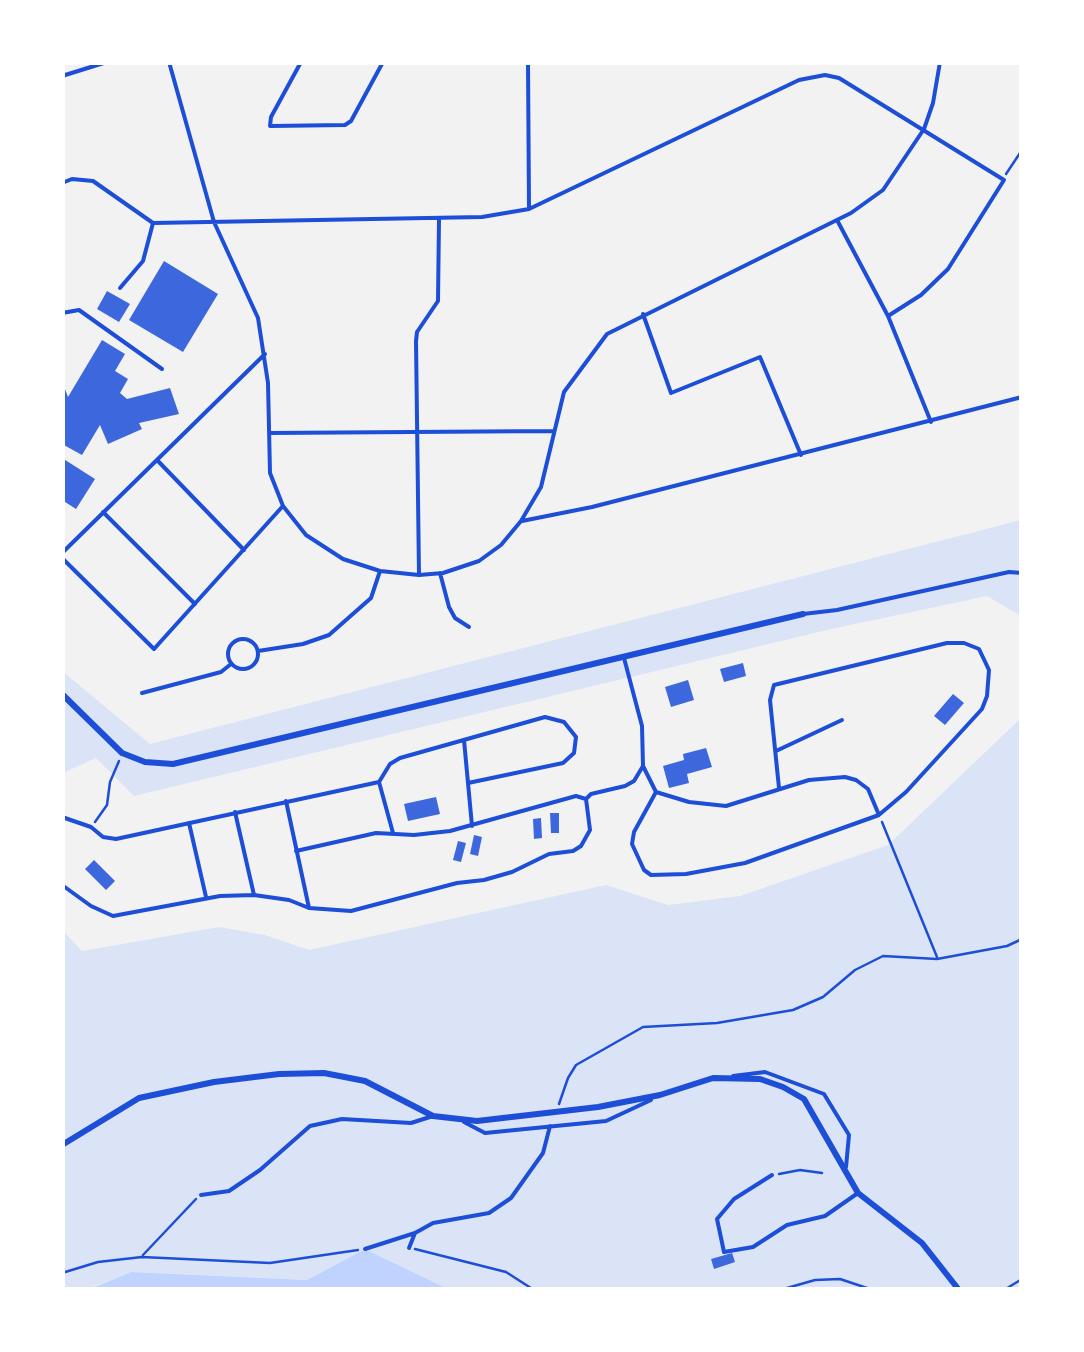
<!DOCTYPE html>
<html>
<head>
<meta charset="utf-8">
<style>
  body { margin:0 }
  #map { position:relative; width:1084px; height:1352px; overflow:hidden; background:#f2f2f2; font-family:"Golos Text",sans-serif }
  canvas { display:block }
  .frame { position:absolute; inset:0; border:65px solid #fff; pointer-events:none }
</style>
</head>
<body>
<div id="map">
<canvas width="1084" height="1352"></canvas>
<div class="frame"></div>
</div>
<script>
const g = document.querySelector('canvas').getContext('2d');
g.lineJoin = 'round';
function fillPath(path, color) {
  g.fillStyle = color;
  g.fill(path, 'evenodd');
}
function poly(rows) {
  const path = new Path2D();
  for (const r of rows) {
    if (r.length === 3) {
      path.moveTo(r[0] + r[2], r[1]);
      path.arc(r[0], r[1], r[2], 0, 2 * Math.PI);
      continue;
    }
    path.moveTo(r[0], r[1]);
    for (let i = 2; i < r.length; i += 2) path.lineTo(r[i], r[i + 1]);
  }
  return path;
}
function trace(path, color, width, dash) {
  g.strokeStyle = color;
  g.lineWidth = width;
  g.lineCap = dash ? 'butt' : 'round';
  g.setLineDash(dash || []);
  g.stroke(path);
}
const green = poly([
  [1021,520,1021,616,987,596,827,630,134,796,96,758,63,773,62,671,150,744],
  [1021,718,1021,1289,448,1289,365,1249,307,1280,131,1272,87,1289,63,1289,62,930,82,951,219,927,265,935,309,950,606,885,668,905,740,896,888,845]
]);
const water = poly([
  [365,1249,448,1289,87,1290,131,1272,307,1280]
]);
const building = poly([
  [164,261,218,294,183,352,129,320],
  [107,291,130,304,119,322,97,309],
  [102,340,125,354,115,371,128,379,120,393,127,399,170,388,179,414,139,423,142,429,108,444,100,425,82,455,62,444,62,381,68,397],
  [62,458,95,479,76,509,62,500],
  [743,663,746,676,724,682,720,669],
  [688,680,694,700,671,707,665,687],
  [953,694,964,703,945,725,934,716],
  [706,748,712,767,687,774,689,783,669,788,663,766,684,760,683,754],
  [436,797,440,814,408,821,404,804],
  [550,813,559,813,559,833,551,833],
  [541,818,542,838,534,839,533,819],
  [474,835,482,837,478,856,470,854],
  [458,841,466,843,461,862,453,860],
  [94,860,115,881,106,890,85,869],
  [732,1253,735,1262,714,1269,711,1259]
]);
const path = poly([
  [1006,174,1022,150],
  [95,822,107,805,110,782,119,761],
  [882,822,937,957],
  [559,1104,568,1078,576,1065,643,1027,717,1023,793,1010,823,997,855,970,883,956,937,959,1007,946,1022,939],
  [779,1174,800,1170,822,1173],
  [415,1249,506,1272,534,1290],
  [143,1255,196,1199],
  [62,1273,98,1262,142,1257,270,1263,358,1250],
  [780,1290,815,1280,840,1279,873,1290],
  [1004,1290,1022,1279]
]);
const service = poly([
  [169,62,214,222,258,318,268,383,270,473,283,506,306,535,343,559,380,571,419,575,443,573,479,561,501,545,521,521,541,487,564,392,607,334,851,213,883,190,924,129,933,103,940,62],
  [301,62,271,117,270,126,345,125,351,121,383,62],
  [528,62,529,209],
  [62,76,107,62],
  [62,183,72,179,93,181,153,223,482,217,529,209,799,80,825,75,839,78,1004,180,948,269,921,295,888,316],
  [62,212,62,243],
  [837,220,888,316,931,422],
  [120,288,143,261,153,223],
  [62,313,79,310,162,369],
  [643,314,671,393,760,357,801,455],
  [269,433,553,431],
  [157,460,244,550],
  [103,512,195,604],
  [522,521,592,507,1022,397],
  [62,553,265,354],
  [62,558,154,649,282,507],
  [440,573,449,607,455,618,469,627],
  [419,575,416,341,417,332,438,301,439,219],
  [803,614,837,610,1009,572,1022,573],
  [243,654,15],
  [258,651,303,644,329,635,371,598,380,571],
  [142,693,221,672,231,664],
  [464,740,472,826],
  [776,751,842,720],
  [643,766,656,792,689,802,726,806,809,780,845,777,856,780,868,789,879,815,745,863,686,874,651,875,644,870,632,844,634,832,656,792],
  [379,782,393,833],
  [779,788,770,700,774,685,947,643,964,643,979,649,989,670,987,696,982,709,906,792,880,814],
  [286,801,309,908],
  [235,812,254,895],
  [62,817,91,827,103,837,116,839,379,782,390,764,400,758,545,717,564,722,576,737,574,753,563,763,468,783],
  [189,823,206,897],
  [296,851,376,833,414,835,450,831,576,796,586,799],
  [62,885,91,906,113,916,220,896,254,895,289,900,309,908,351,911,457,883,484,880,512,872,549,854,573,851,581,846,590,830,586,799,591,794,625,786,634,781,643,766,642,726,624,658],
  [733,1076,765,1072,824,1094,849,1135,846,1167],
  [464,1122,485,1133,606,1121,651,1100],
  [772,1175,734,1199,717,1219,724,1252,753,1247,787,1225,825,1216,858,1193],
  [201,1195,229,1191,260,1170,310,1126,342,1119,411,1123,433,1116],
  [409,1248,415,1233,433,1223,489,1213,511,1198,543,1153,550,1126],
  [365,1249,415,1233]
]);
const minor = poly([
  [62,694,122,753,145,762,173,764,803,614],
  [62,1145,139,1098,214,1082,279,1074,324,1073,365,1081,433,1116,477,1121,598,1107,660,1095,713,1078,760,1079,783,1087,804,1099,858,1193,922,1243,959,1290]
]);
fillPath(green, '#dbe4f7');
fillPath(water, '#bfd3fe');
fillPath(building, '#3d67dc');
trace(path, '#1d4ed8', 2.5);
trace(service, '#1d4ed8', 4);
trace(minor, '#1d4ed8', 6);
</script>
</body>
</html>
